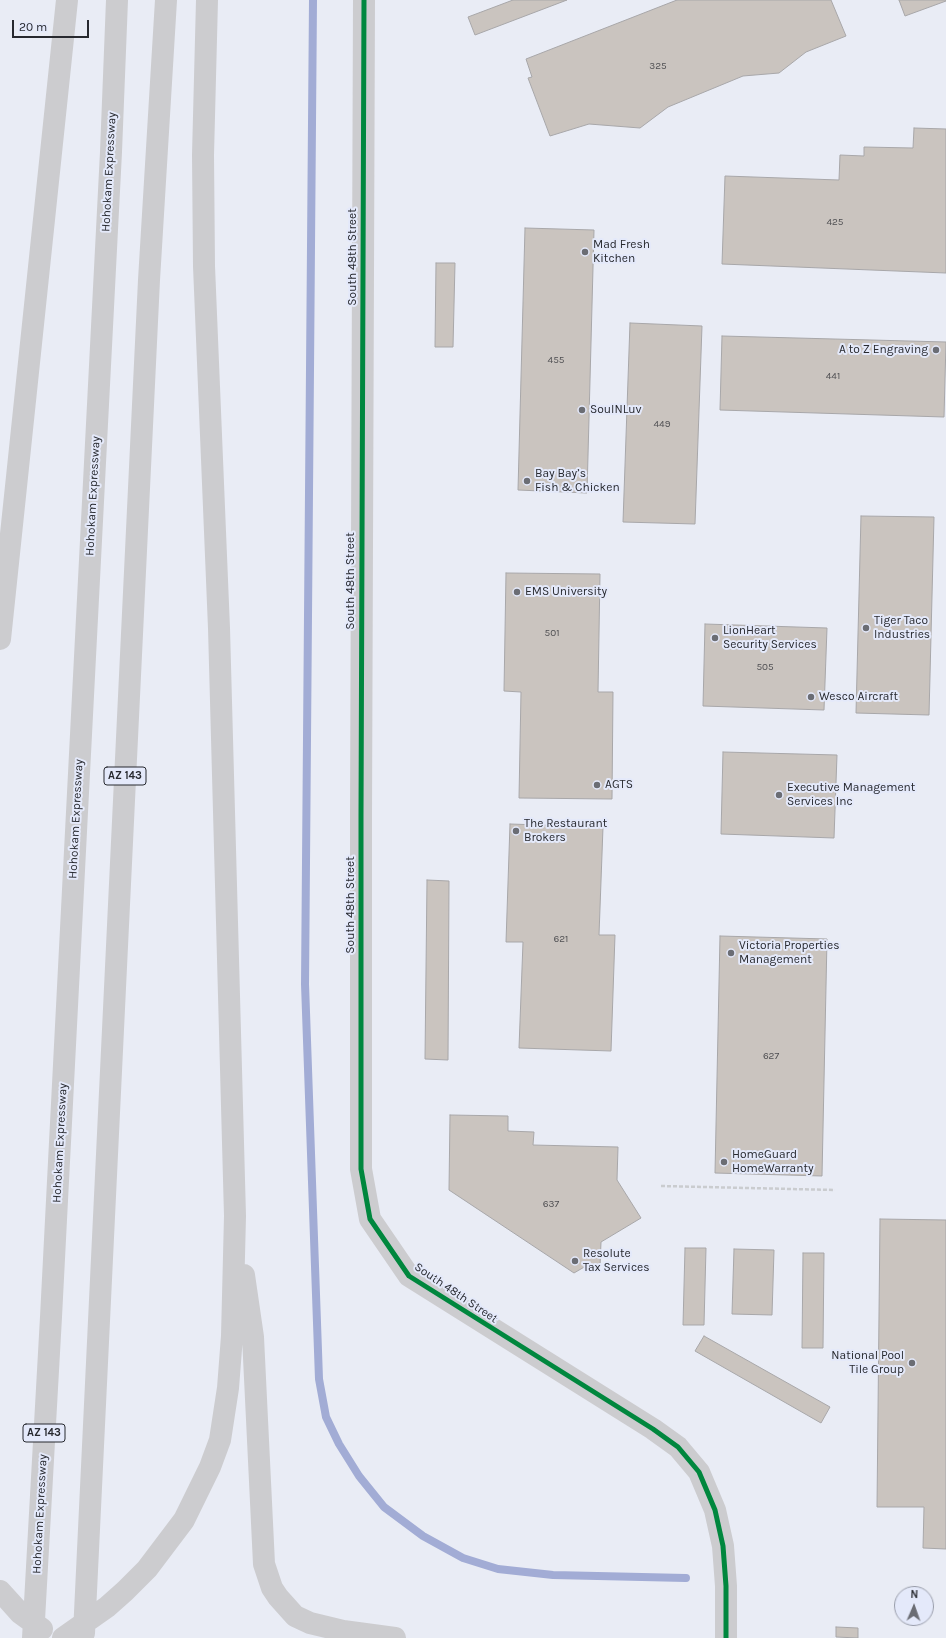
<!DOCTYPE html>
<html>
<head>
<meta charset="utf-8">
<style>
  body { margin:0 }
  #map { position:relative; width:946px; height:1638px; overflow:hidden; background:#e9ecf5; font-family:Karla,sans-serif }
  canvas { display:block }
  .north { position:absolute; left:894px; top:1586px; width:40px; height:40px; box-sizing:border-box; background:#e4e9fa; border:1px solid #989ca9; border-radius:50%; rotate:2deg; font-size:11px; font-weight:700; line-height:16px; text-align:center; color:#27292f }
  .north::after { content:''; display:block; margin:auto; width:14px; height:18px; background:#6b6d74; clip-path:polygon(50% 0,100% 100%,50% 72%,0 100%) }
  .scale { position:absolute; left:12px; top:20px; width:77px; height:18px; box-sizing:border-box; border:2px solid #27292f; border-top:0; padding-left:5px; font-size:12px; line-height:14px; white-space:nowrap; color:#27292f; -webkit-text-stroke:3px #e4e9fa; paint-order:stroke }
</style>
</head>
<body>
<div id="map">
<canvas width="946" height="1638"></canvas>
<div class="north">N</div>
<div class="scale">20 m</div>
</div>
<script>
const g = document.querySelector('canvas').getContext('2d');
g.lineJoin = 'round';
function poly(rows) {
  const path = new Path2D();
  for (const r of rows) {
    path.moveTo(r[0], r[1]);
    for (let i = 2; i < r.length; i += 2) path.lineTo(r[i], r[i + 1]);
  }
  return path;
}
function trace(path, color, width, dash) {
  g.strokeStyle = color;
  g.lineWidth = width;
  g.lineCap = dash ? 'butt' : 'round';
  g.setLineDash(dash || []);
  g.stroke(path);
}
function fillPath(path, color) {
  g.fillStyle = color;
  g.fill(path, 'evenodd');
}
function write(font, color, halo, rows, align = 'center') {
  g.font = font + ' Karla,sans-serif';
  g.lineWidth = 4;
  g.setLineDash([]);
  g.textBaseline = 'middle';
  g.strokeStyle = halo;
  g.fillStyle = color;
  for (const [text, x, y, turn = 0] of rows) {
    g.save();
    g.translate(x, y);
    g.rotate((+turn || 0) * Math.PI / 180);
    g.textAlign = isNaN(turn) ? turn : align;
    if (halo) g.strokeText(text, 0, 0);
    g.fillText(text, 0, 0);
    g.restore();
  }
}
const stream = poly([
  [313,0,305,984,319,1379,326,1417,339,1444,359,1476,384,1507,423,1536,463,1558,498,1569,553,1575,686,1578]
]);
const building = poly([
  [513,0,567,0,475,35,468,17,513,0],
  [677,0,831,0,846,36,806,52,779,73,743,76,668,107,640,128,589,124,550,136,528,78,532,77,526,59,677,0],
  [899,0,946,0,946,1,905,16,899,0],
  [914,128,946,129,946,273,722,264,725,176,839,180,840,155,864,156,864,147,913,148,914,128],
  [525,228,594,230,587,493,518,490,525,228],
  [436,263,455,263,453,347,435,347,436,263],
  [630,323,702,326,695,524,623,522,630,323],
  [722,336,946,342,944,417,720,410,722,336],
  [861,516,934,517,929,715,856,713,861,516],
  [506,573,600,574,598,692,613,692,612,799,519,798,521,692,504,691,506,573],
  [705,624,827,628,824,710,703,706,705,624],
  [723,752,837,755,834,838,721,834,723,752],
  [510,824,603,827,599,935,615,935,611,1051,519,1048,523,942,506,942,510,824],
  [427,880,449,881,448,1060,425,1059,427,880],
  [720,936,827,939,822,1176,715,1173,720,936],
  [450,1115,508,1116,508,1131,534,1132,533,1145,618,1147,617,1180,641,1218,601,1242,600,1266,586,1266,574,1273,449,1190,450,1115],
  [880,1219,946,1220,946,1549,923,1548,924,1507,877,1507,880,1219],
  [685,1248,706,1248,704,1325,683,1325,685,1248],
  [734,1249,774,1250,772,1315,732,1314,734,1249],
  [803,1253,824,1253,823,1348,802,1348,803,1253],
  [704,1336,830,1407,821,1423,695,1351,704,1336],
  [836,1627,858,1628,858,1638,836,1637,836,1627]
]);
const path = poly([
  [661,1186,835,1190]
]);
const minor = poly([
  [364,0,361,815,361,1169,370,1219,409,1276,653,1429,678,1447,699,1472,715,1510,723,1546,726,1586,726,1638]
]);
const highway = poly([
  [0,639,67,0],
  [244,1275,253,1337,264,1564,272,1588,278,1597,295,1616,310,1623,343,1631,395,1638],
  [0,1591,20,1613,42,1629],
  [84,1633,149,280,166,0],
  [33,1638,51,1317,111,152,117,0],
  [63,1638,107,1607,125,1591,147,1569,184,1520,210,1467,220,1440,228,1388,232,1336,235,1216,219,628,204,266,203,155,207,0]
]);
const cycleway = poly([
  [364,0,361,815,361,1169,370,1219,409,1276,653,1429,678,1447,699,1472,715,1510,723,1546,726,1586,726,1638]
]);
const markers = [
  [585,252,4,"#6b6d74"],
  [936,350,4,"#6b6d74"],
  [582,410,4,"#6b6d74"],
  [527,481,4,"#6b6d74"],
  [517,592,4,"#6b6d74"],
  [866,628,4,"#6b6d74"],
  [715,638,4,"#6b6d74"],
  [811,697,4,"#6b6d74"],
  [597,785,4,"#6b6d74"],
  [779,795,4,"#6b6d74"],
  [516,831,4,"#6b6d74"],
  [731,953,4,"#6b6d74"],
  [724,1162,4,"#6b6d74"],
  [575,1261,4,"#6b6d74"],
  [912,1363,4,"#6b6d74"]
];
const numberNames = [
  ["325",658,66],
  ["425",835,222],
  ["455",556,360],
  ["441",833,376],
  ["449",662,424],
  ["501",552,633],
  ["505",765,667],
  ["621",561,939],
  ["627",771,1056],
  ["637",551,1204]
];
const shields = [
  [125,776,42],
  [44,1433,42]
];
const shieldNames = [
  ["AZ 143",125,776],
  ["AZ 143",44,1433]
];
const streetNames = [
  ["Hohokam Expressway",109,172,-87],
  ["South 48th Street",353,257,-90],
  ["Hohokam Expressway",93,496,-87],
  ["South 48th Street",351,581,-90],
  ["Hohokam Expressway",76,819,-87],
  ["South 48th Street",351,905,-90],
  ["Hohokam Expressway",60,1143,-87],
  ["South 48th Street",456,1293,34],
  ["Hohokam Expressway",40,1514,-87]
];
const poiNames = [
  ["Mad Fresh",593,245],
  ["Kitchen",593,259],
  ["A to Z Engraving",928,350,"right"],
  ["SoulNLuv",590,410],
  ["Bay Bay’s",535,474],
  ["Fish & Chicken",535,488],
  ["EMS University",525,592],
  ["Tiger Taco",874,621],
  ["Industries",874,635],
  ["LionHeart",723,631],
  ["Security Services",723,645],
  ["Wesco Aircraft",819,697],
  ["AGTS",605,785],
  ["Executive Management",787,788],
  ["Services Inc",787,802],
  ["The Restaurant",524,824],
  ["Brokers",524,838],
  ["Victoria Properties",739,946],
  ["Management",739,960],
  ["HomeGuard",732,1155],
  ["HomeWarranty",732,1169],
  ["Resolute",583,1254],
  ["Tax Services",583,1268],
  ["National Pool",904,1356,"right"],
  ["Tile Group",904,1370,"right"]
];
trace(stream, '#a2acd5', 8);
fillPath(building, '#cac4bf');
trace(building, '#a8a7a9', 1);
trace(path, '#cacccf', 2.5, [4, 2]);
trace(minor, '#cccccf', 22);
trace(highway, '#cccccf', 22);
trace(cycleway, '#00873e', 5);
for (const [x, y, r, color] of markers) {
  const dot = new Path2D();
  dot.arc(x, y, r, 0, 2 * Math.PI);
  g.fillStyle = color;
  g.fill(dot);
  trace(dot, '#e4e9fa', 1.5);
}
write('10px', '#505053', null, numberNames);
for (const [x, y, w] of shields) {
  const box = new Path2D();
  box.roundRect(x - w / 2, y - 9, w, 18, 3);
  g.fillStyle = '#e4e9fa';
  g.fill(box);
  trace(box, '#27292f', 1);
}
write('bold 11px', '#27292f', null, shieldNames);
write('12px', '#27292f', '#e4e9fa', streetNames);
write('12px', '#27292f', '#e4e9fa', poiNames, 'left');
</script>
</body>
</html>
